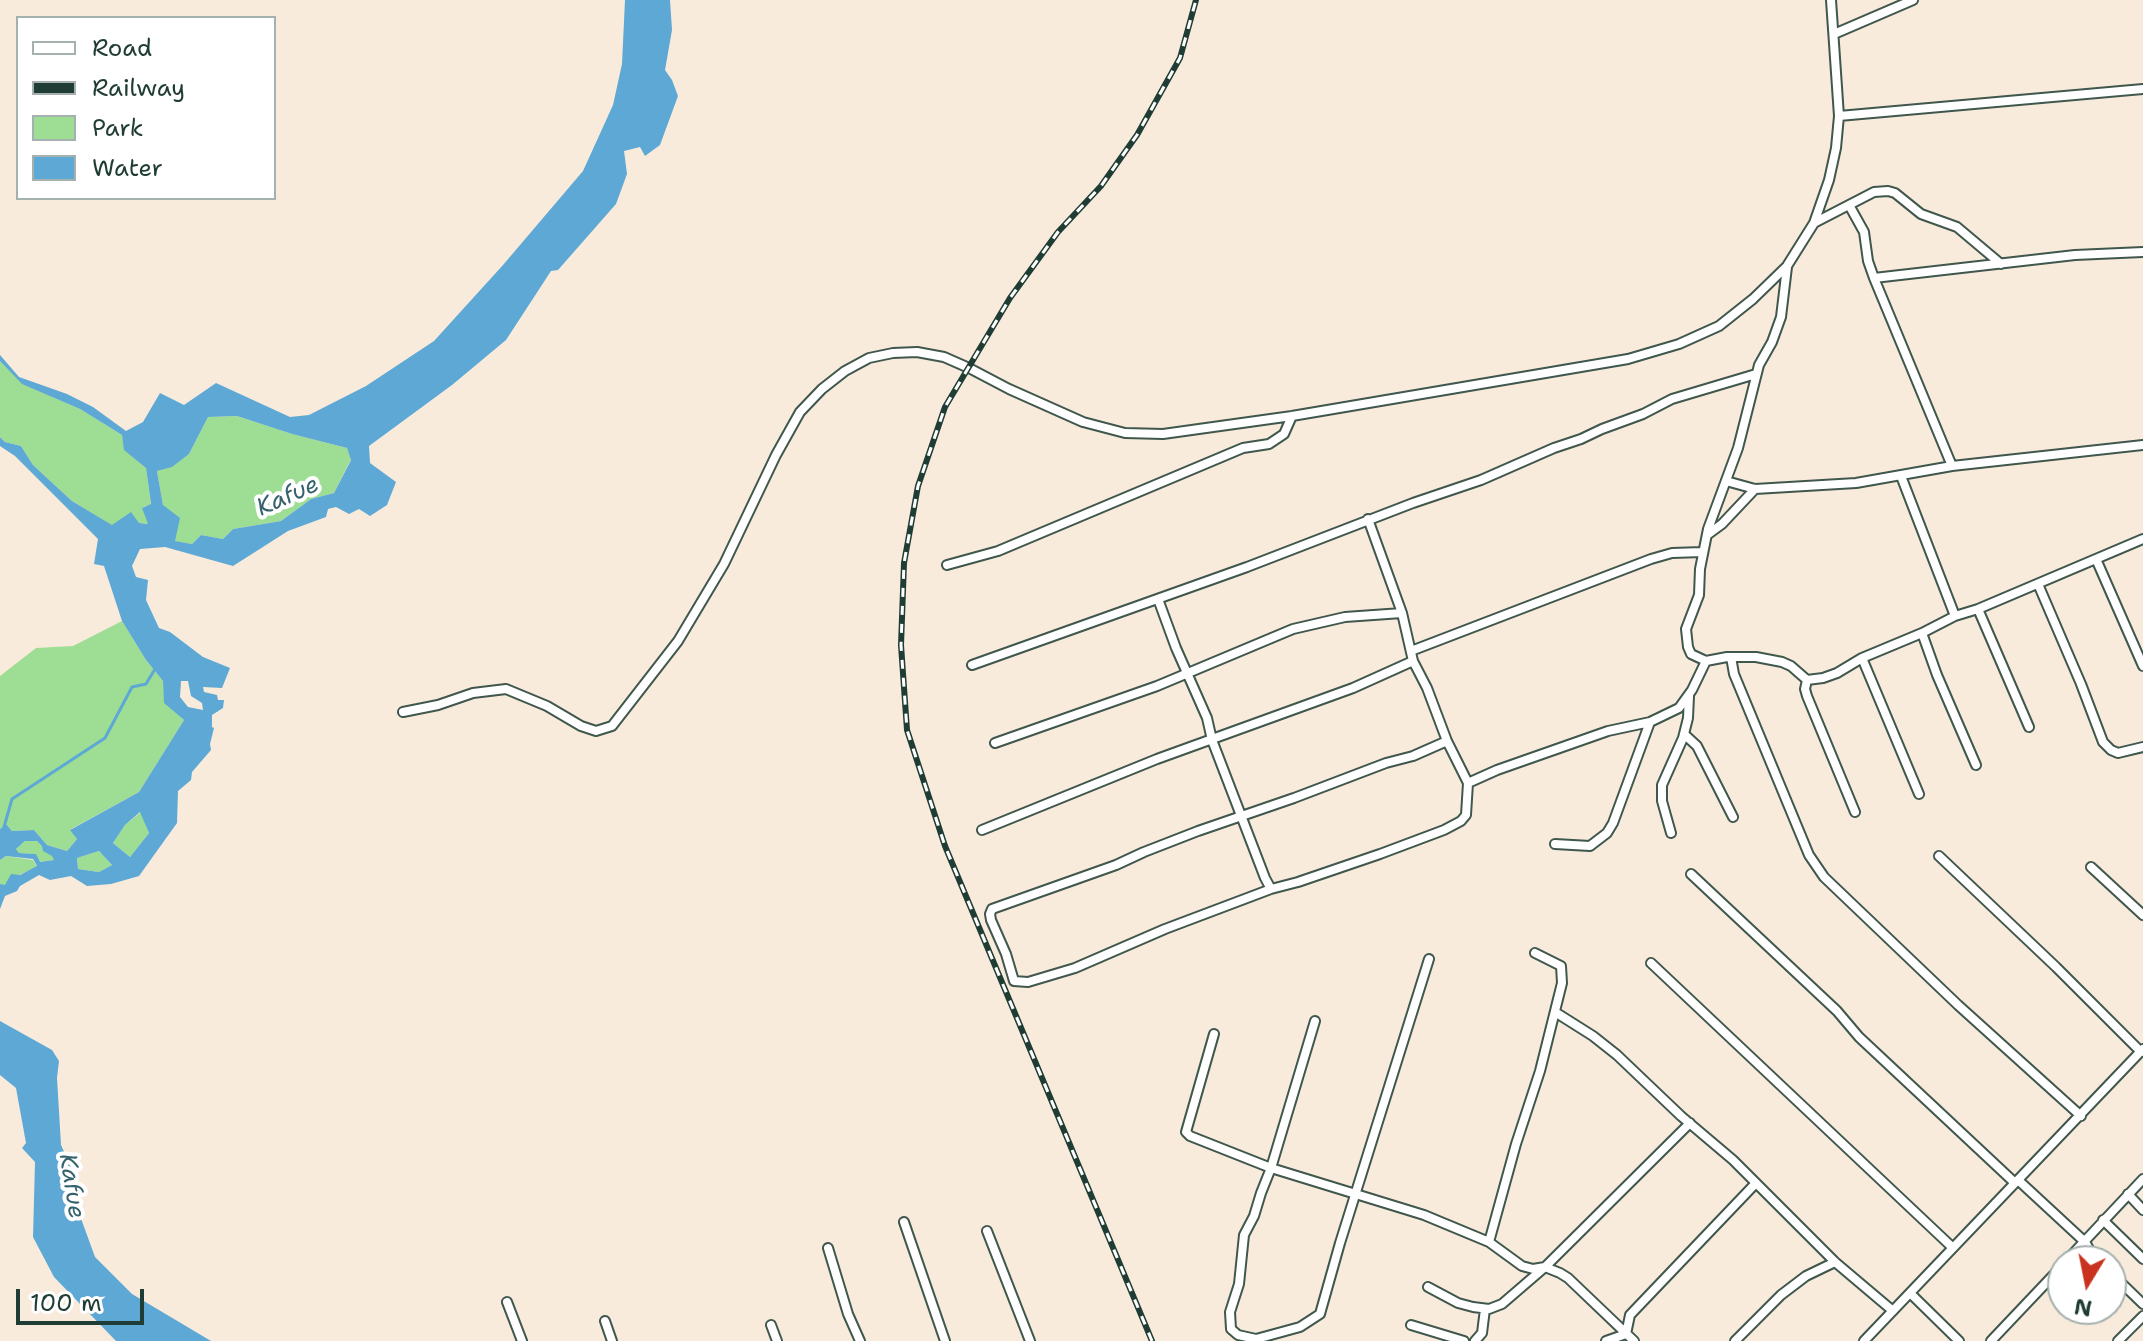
<!DOCTYPE html>
<html>
<head>
<meta charset="utf-8">
<style>
  body { margin:0 }
  #map { position:relative; width:2143px; height:1341px; overflow:hidden; background:#f9ebdb; font-family:"Shantell Sans",sans-serif }
  canvas { display:block }
  .legend { position:absolute; left:16px; top:16px; width:260px; height:184px; box-sizing:border-box; background:#fff; border:2px solid #a5b1ae; margin:0; padding:10px 14px; list-style:none; font-size:24px; color:#1f3d34 }
  .legend li { display:flex; align-items:center; gap:16px; height:40px }
  .legend b { width:40px; border:2px solid #a5b1ae }
  .north { position:absolute; left:2047px; top:1245px; width:80px; height:80px; box-sizing:border-box; background:#fff; border:2px solid #a5b1ae; border-radius:50%; rotate:190deg; font-size:22px; font-weight:700; line-height:32px; text-align:center; color:#1f3d34 }
  .north::after { content:''; display:block; margin:auto; width:28px; height:36px; background:#c8321e; clip-path:polygon(50% 0,100% 100%,50% 72%,0 100%) }
  .scale { position:absolute; left:16px; top:1289px; width:128px; height:36px; box-sizing:border-box; border:4px solid #1f3d34; border-top:0; padding-left:10px; font-size:24px; line-height:28px; white-space:nowrap; color:#1f3d34; -webkit-text-stroke:6px #fff; paint-order:stroke }
</style>
</head>
<body>
<div id="map">
<canvas width="2143" height="1341"></canvas>
<ul class="legend">
<li><b style="height:10px;background:#fff"></b>Road</li>
<li><b style="height:10px;background:#1f3d34"></b>Railway</li>
<li><b style="height:22px;background:#9ede94"></b>Park</li>
<li><b style="height:22px;background:#5da8d5"></b>Water</li>
</ul>
<div class="north">N</div>
<div class="scale">100 m</div>
</div>
<script>
const g = document.querySelector('canvas').getContext('2d');
g.lineJoin = 'round';
function fillPath(path, color) {
  g.fillStyle = color;
  g.fill(path, 'evenodd');
}
function poly(rows) {
  const path = new Path2D();
  for (const r of rows) {
    path.moveTo(r[0], r[1]);
    for (let i = 2; i < r.length; i += 2) path.lineTo(r[i], r[i + 1]);
  }
  return path;
}
function trace(path, color, width, dash) {
  g.strokeStyle = color;
  g.lineWidth = width;
  g.lineCap = dash ? 'butt' : 'round';
  g.setLineDash(dash || []);
  g.stroke(path);
}
function write(font, color, halo, rows, align = 'center') {
  g.font = font + ' "Shantell Sans",sans-serif';
  g.lineWidth = 8;
  g.setLineDash([]);
  g.textBaseline = 'middle';
  g.strokeStyle = halo;
  g.fillStyle = color;
  for (const [text, x, y, turn = 0] of rows) {
    g.save();
    g.translate(x, y);
    g.rotate((+turn || 0) * Math.PI / 180);
    g.textAlign = isNaN(turn) ? turn : align;
    if (halo) g.strokeText(text, 0, 0);
    g.fillText(text, 0, 0);
    g.restore();
  }
}
const green = poly([
  [0,361,23,384,80,409,122,435,125,450,146,468,151,505,143,507,149,524,139,523,130,513,113,526,72,501,33,465,21,446,5,442,0,437],
  [237,416,292,434,347,448,351,459,334,493,311,499,281,521,233,529,223,539,201,535,192,544,174,541,163,505,157,471,172,466,189,454,208,417],
  [122,621,146,660,163,681,165,703,184,720,139,792,71,829,77,839,67,851,47,845,34,830,12,831,6,824,0,829,0,676,36,648,73,646],
  [141,812,149,833,130,857,113,843,125,825],
  [36,840,53,856,55,860,39,862,35,854,19,853,16,849,25,841],
  [99,851,112,865,99,872,78,869,77,858],
  [6,856,33,860,37,867,19,875,5,886,0,884,0,860]
]);
const water = poly([
  [625,0,670,0,672,30,665,70,672,80,678,96,660,145,645,156,640,147,624,151,627,174,616,204,558,270,551,271,506,340,452,385,369,446,370,463,396,482,387,505,370,516,359,509,349,514,336,507,328,509,326,517,288,531,233,566,165,547,140,549,132,566,136,577,148,580,146,600,159,628,170,632,203,657,230,668,222,688,203,687,204,692,217,695,218,700,224,700,223,708,212,715,212,727,214,728,210,744,211,750,192,772,191,780,178,791,177,823,139,876,111,884,87,886,71,876,50,880,39,875,20,886,17,891,5,896,0,909,0,884,5,885,11,874,20,875,37,866,33,859,6,856,0,860,0,829,6,824,12,831,34,830,47,845,67,851,77,839,70,830,139,792,184,720,164,703,163,681,146,660,122,621,104,566,94,564,98,539,15,456,0,446,0,437,5,442,21,446,33,465,72,501,112,525,131,512,139,523,148,524,142,508,151,504,146,468,124,450,122,435,80,409,22,384,0,361,0,355,19,377,67,394,93,407,126,431,143,422,160,393,184,405,216,383,290,417,309,415,366,386,434,341,503,265,583,171,613,105,622,64],
  [237,416,292,434,347,448,351,460,334,493,311,499,281,521,233,529,223,539,201,535,192,544,175,541,180,518,163,505,157,471,172,467,189,454,208,417],
  [188,681,191,696,202,703,203,710,188,707,180,697,181,681],
  [140,812,149,833,130,857,113,843,125,825],
  [25,841,37,841,42,846,43,851,52,856,54,860,40,862,36,854,19,853,16,849],
  [99,851,112,865,99,872,78,869,77,858],
  [0,1021,52,1050,59,1061,57,1078,61,1145,72,1169,69,1207,79,1213,95,1257,132,1294,211,1341,116,1341,54,1277,33,1237,35,1162,22,1148,26,1143,16,1088,0,1075]
]);
const stream = poly([
  [4,827,12,799,105,738,132,687,146,684,155,669]
]);
const street = poly([
  [1834,34,1913,0],
  [1839,116,2143,89],
  [1849,205,1864,232,1868,261,1874,278,1952,466],
  [1814,223,1874,192,1888,191,1895,193,1921,214,1957,227,2001,264],
  [1787,267,1781,317,1772,342,1759,365,1738,448,1708,529,1700,569,1699,595,1686,629,1688,647,1691,654,1706,661,1727,657,1756,657,1782,662,1791,666,1807,680,1823,678,1837,673,1862,658,1922,633,1955,616,1978,609,2143,539],
  [1874,278,2075,255,2143,252],
  [1901,476,1955,616],
  [1726,481,1755,489,1856,483,1952,466,2143,445],
  [1707,535,1722,524,1755,489],
  [2096,559,2143,666],
  [947,565,998,551,1243,448,1269,444,1284,434,1292,416],
  [2038,584,2081,684,2103,742,2111,750,2118,753,2143,747],
  [1158,599,1176,648,1207,718,1212,740,1265,878,1271,889],
  [1978,609,2029,727],
  [1922,633,1937,675,1976,765],
  [1411,651,1651,559,1672,553,1703,552],
  [1731,657,1734,674,1809,855,1824,877,1958,1005,2081,1116],
  [1862,658,1919,794],
  [1413,661,1427,688,1447,741,1468,783,1466,815,1461,821,1444,830,1380,854,1298,882,1271,889,1165,929,1075,968,1028,982,1014,981,1006,954,991,920,990,914,992,909,1116,865,1144,852,1198,831,1294,798,1386,763,1413,756,1447,741],
  [972,665,1247,567,1413,503,1481,480,1554,448,1581,439,1602,429,1643,414,1672,399,1756,374],
  [1807,680,1805,689,1807,696,1855,812],
  [403,712,438,705,473,693,506,689,547,706,581,726,596,731,612,726,678,641,724,564,776,455,800,412,822,389,845,371,869,358,893,353,917,352,944,357,969,368,1009,389,1083,422,1125,433,1163,434,1292,416,1628,359,1679,344,1719,326,1753,299,1787,266,1814,223,1829,180,1836,148,1839,116,1831,0],
  [1684,734,1697,746,1733,817],
  [995,743,1157,686,1293,629,1345,617,1402,613],
  [1468,783,1497,770,1608,731,1650,722,1679,708,1692,690,1706,661],
  [982,830,1157,759,1353,688,1413,661,1402,613,1368,519],
  [1671,833,1662,801,1662,785,1683,738,1688,718,1689,696],
  [1555,844,1590,846,1607,833,1613,823,1650,722],
  [1939,856,2056,967,2141,1052],
  [2091,867,2143,915],
  [1691,874,1837,1011,1859,1037,2015,1183],
  [1651,963,1952,1247],
  [1555,1012,1593,1036,1617,1055,1681,1116,1733,1160,1835,1262,1893,1311],
  [1315,1021,1271,1168,1424,1215,1489,1242,1522,1266,1533,1269,1545,1267,1560,1273,1568,1278,1634,1341],
  [1214,1034,1186,1132,1190,1136,1271,1168,1261,1193,1254,1216,1244,1235,1239,1284,1230,1312,1231,1329,1238,1335,1256,1339,1300,1327,1320,1314,1340,1243,1429,959],
  [2018,1180,2085,1242,2092,1254,2099,1261],
  [2128,1194,2143,1210],
  [2103,1220,2143,1259],
  [904,1222,945,1341],
  [987,1231,1030,1341],
  [1489,1242,1516,1144,1540,1071,1562,983,1561,966,1535,953],
  [828,1248,848,1314,860,1341],
  [2066,1261,2143,1179],
  [2111,1273,2143,1304],
  [1428,1287,1458,1303,1473,1307,1489,1309,1502,1304,1545,1267,1690,1123],
  [1910,1293,1959,1341],
  [507,1302,522,1341],
  [605,1321,612,1341],
  [771,1325,777,1341],
  [1411,1325,1464,1341],
  [1475,1341,1482,1333,1485,1309],
  [1606,1341,1626,1334,1630,1315,1756,1183],
  [1735,1341,1781,1295,1806,1276,1835,1262],
  [1864,1341,2143,1049],
  [1991,1341,2063,1265],
  [2118,1341,2143,1316]
]);
const rail = poly([
  [1152,1341,945,846,907,730,901,645,904,563,918,486,945,407,1010,298,1058,232,1101,186,1137,135,1180,58,1196,0]
]);
const waterNames = [
  ["Kafue",288,497,-24],
  ["Kafue",71,1186,81]
];
fillPath(green, '#9ede94');
fillPath(water, '#5da8d5');
trace(stream, '#5da8d5', 3);
trace(street, '#40574d', 12);
trace(street, '#fff', 8);
trace(rail, '#1f3d34', 6);
trace(rail, '#fff', 3, [9]);
write('italic 24px', '#35626c', '#fff', waterNames);
</script>
</body>
</html>
